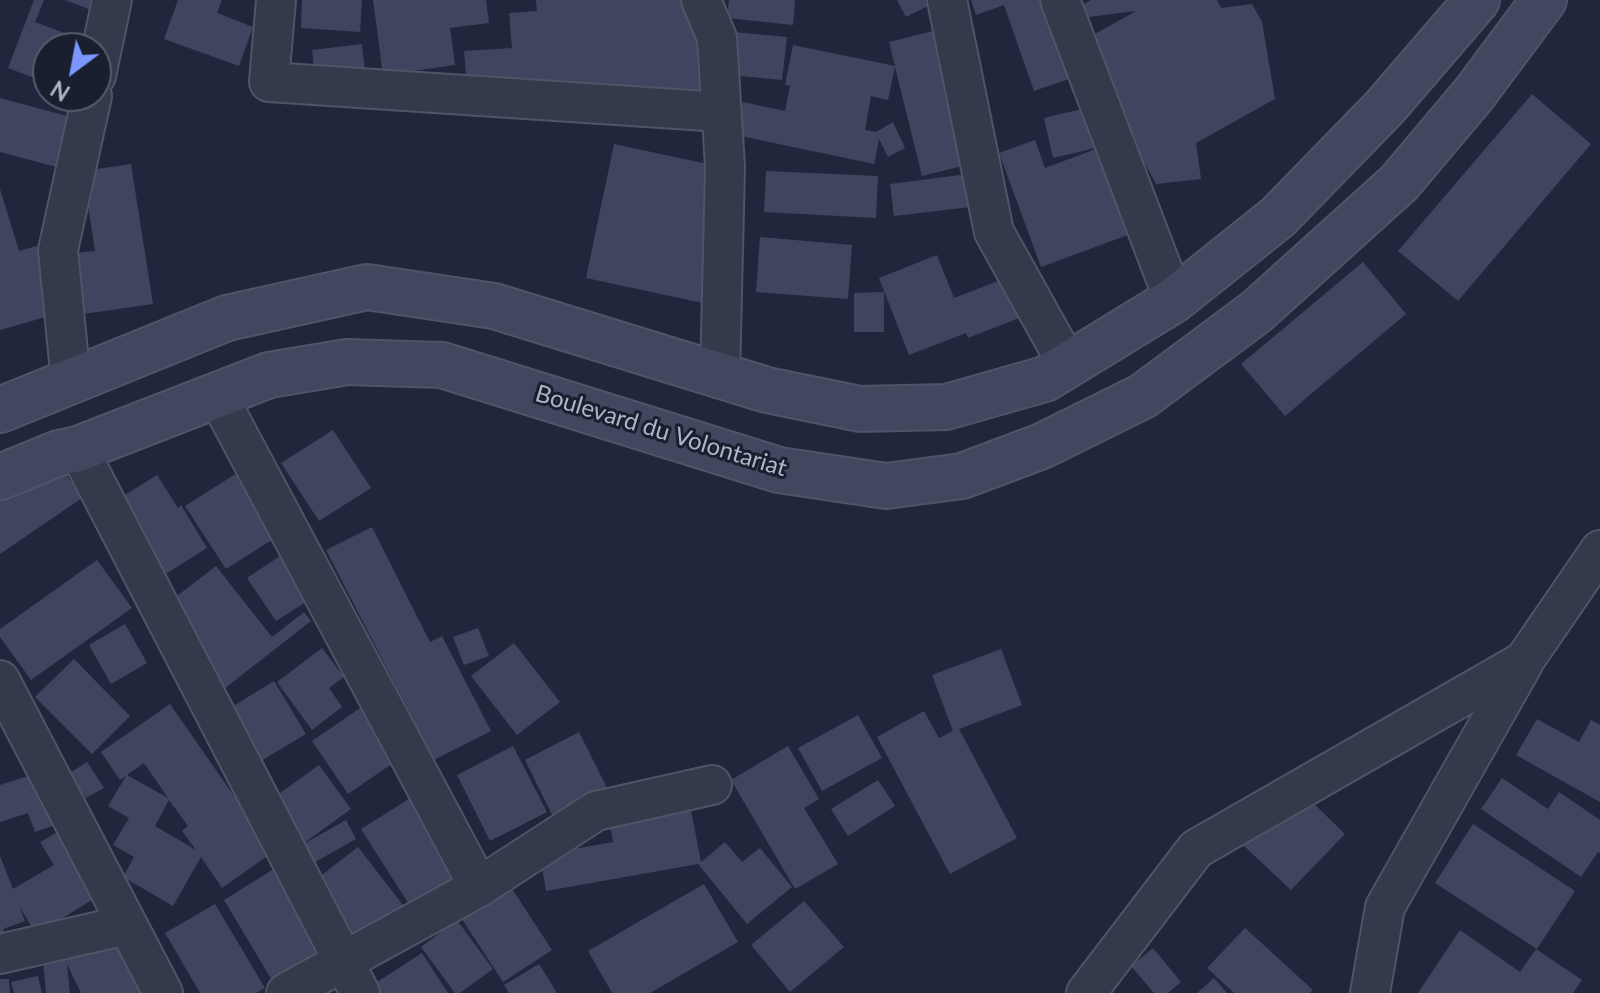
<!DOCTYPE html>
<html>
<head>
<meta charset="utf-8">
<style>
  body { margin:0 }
  #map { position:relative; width:1600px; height:993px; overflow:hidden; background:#20273c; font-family:Lato,sans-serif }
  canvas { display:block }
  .north { position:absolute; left:32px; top:32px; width:80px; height:80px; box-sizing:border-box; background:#1a1f30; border:2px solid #565b6d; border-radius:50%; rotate:212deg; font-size:22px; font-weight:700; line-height:32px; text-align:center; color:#afb4c8 }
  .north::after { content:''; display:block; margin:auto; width:28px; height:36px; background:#7d96ff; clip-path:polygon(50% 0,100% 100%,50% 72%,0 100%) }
</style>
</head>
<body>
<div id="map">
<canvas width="1600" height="993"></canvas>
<div class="north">N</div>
</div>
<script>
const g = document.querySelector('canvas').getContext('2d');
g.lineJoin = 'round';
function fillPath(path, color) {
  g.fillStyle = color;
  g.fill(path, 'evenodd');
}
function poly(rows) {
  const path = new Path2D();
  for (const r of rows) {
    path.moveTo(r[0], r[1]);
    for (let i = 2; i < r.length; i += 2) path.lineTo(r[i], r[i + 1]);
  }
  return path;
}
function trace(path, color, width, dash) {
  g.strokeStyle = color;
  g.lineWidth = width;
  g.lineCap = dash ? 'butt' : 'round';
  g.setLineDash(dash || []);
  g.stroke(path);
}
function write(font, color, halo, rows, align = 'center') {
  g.font = font + ' Lato,sans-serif';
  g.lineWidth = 6;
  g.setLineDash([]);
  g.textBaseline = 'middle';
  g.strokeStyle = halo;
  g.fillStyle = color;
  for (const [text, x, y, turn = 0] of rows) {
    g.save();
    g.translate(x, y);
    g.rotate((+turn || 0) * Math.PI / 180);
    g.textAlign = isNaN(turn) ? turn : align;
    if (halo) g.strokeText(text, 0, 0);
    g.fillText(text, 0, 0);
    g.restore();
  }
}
const building = poly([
  [34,0,44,0,35,22,104,48,48,48,48,83,8,68],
  [65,0,101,0,96,12],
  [178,0,222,0,217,13,253,27,239,66,164,39],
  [302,0,362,0,360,32,301,28],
  [373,0,486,0,489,23,450,28,455,65,383,75],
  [536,0,705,0,713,100,467,88,464,51,512,48,509,13,537,11],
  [729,0,795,0,793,25,727,18],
  [897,0,940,0,906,17],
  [971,0,1057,0,1062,16,1091,0,1217,0,1221,8,1252,4,1262,22,1275,99,1196,143,1201,179,1156,184,1105,91,1086,39,1136,11,1064,20,1083,74,1034,91,1004,5,976,15],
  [949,27,983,161,922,176,895,67,888,100,871,96,865,130,876,132,893,122,905,148,888,157,879,139,874,164,736,135,743,102,785,111,790,86,785,85,793,45,895,66,889,42],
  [734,32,787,37,782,80,730,75],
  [362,44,365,72,315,78,312,50],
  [1532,94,1591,144,1458,301,1398,251],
  [0,98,78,119,64,169,0,152],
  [1103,104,1136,232,1041,267,999,153,1035,140,1045,168,1104,146,1053,158,1044,118],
  [614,144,731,169,703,303,586,278],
  [131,164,153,304,83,314,74,253,95,251,83,171],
  [766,171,878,176,876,218,764,212],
  [984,172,988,205,894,216,890,184],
  [0,189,19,251,37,246,56,314,0,330],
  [760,237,852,245,848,299,756,292],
  [937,255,954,298,1006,278,1022,317,968,338,966,333,909,355,879,278],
  [1363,262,1406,314,1285,416,1241,364],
  [884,292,884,332,854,332,854,293],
  [333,430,371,488,319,521,281,463],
  [50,451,82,498,0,554,0,485],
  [237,473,278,536,226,569,185,506],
  [157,475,178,508,181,505,207,548,156,580,109,505],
  [372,527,430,642,442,636,491,731,434,760,326,550],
  [286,552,315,596,276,621,247,578],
  [97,560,132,608,31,680,0,637,0,629],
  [216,566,272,637,304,612,311,621,220,692,156,612],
  [125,624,147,663,111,684,89,645],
  [478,628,489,656,464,665,453,637],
  [514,643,560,702,517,735,471,676],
  [322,648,344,677,329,688,342,707,312,730,277,682],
  [1001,649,1022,705,959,729,1017,838,950,874,877,737,924,711,939,738,953,731,932,675],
  [74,659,130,716,92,754,35,697],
  [274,681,306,734,254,765,222,713],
  [170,704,273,852,222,888,201,857,173,906,123,877,134,857,113,845,129,818,108,806,126,776,120,780,101,752],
  [144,763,168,798,127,775],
  [169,800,188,826,182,831,196,850,155,826],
  [363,706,399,759,348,794,312,741],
  [858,715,882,758,822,791,798,748],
  [1537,719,1579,742,1591,720,1600,725,1600,802,1516,755],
  [579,732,609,792,554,819,525,760],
  [513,746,547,812,490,841,457,775],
  [788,746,819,799,804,808,838,864,795,889,731,780],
  [87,762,104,788,86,798,70,773],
  [319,765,351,809,300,846,269,801],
  [46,770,64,822,35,832,28,813,0,822,0,785],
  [1502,778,1548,809,1559,792,1600,820,1600,853,1598,852,1581,877,1481,809],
  [878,780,895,806,848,836,831,809],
  [1299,789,1345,834,1291,890,1244,846],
  [420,792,469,869,410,906,361,829],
  [689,800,701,862,725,842,742,862,760,848,792,887,747,924,698,864,546,891,540,855,613,842,608,814],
  [346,820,356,839,310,865,300,846],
  [1473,824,1575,891,1537,949,1435,883],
  [63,829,102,894,36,934,19,906,25,921,3,929,15,960,0,966,0,856,13,889,54,865,40,842],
  [358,847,403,905,356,941,310,884],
  [277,867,333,959,279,992,224,900],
  [507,881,552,950,503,982,458,913],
  [704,884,738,942,650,993,612,993,588,951],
  [804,901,844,947,790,992,751,945],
  [215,904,265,988,256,993,200,993,165,933],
  [134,913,167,993,81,993,67,964,70,993,46,993,43,962,66,960,60,947],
  [457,920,493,969,460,993,455,993,421,947],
  [1245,928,1313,990,1310,993,1234,993,1207,968],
  [1460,930,1520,972,1536,949,1582,980,1573,993,1418,993],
  [1153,948,1181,982,1168,993,1154,993,1131,966],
  [422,953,448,993,360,993],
  [539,964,557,993,509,993,504,985],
  [38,976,42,993,14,993,11,982],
  [1214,978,1227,993,1197,993],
  [0,979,9,979,10,993,0,993]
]);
const minor = poly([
  [276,0,269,82,721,112],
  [701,0,717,38,725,167,720,376],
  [947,0,994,232,1068,365],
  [1060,0,1174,300],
  [96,76,112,0],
  [71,382,58,250,92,96],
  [217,395,479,887],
  [78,449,360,993],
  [0,680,163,993],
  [0,954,126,925],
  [286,993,479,887,596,811,712,785],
  [1086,993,1196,849,1524,661,1600,550],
  [1370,993,1385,907,1523,664]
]);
const secondary = poly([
  [0,410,227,318,367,287,494,306,767,390,860,409,946,407,1045,379,1174,300,1278,217,1385,107,1477,0],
  [0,477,59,453,78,449,269,375,347,362,442,365,779,470,886,486,962,476,1042,446,1143,396,1256,312,1399,183,1474,94,1544,0]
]);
const streetNames = [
  ["Boulevard du Volontariat",661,431,17]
];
fillPath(building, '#3f455e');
trace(minor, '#4f5466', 42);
trace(secondary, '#4f5466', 48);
trace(minor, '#34394c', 38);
trace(secondary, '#42475f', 44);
write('24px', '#afb4c8', '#1a1f30', streetNames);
</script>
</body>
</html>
